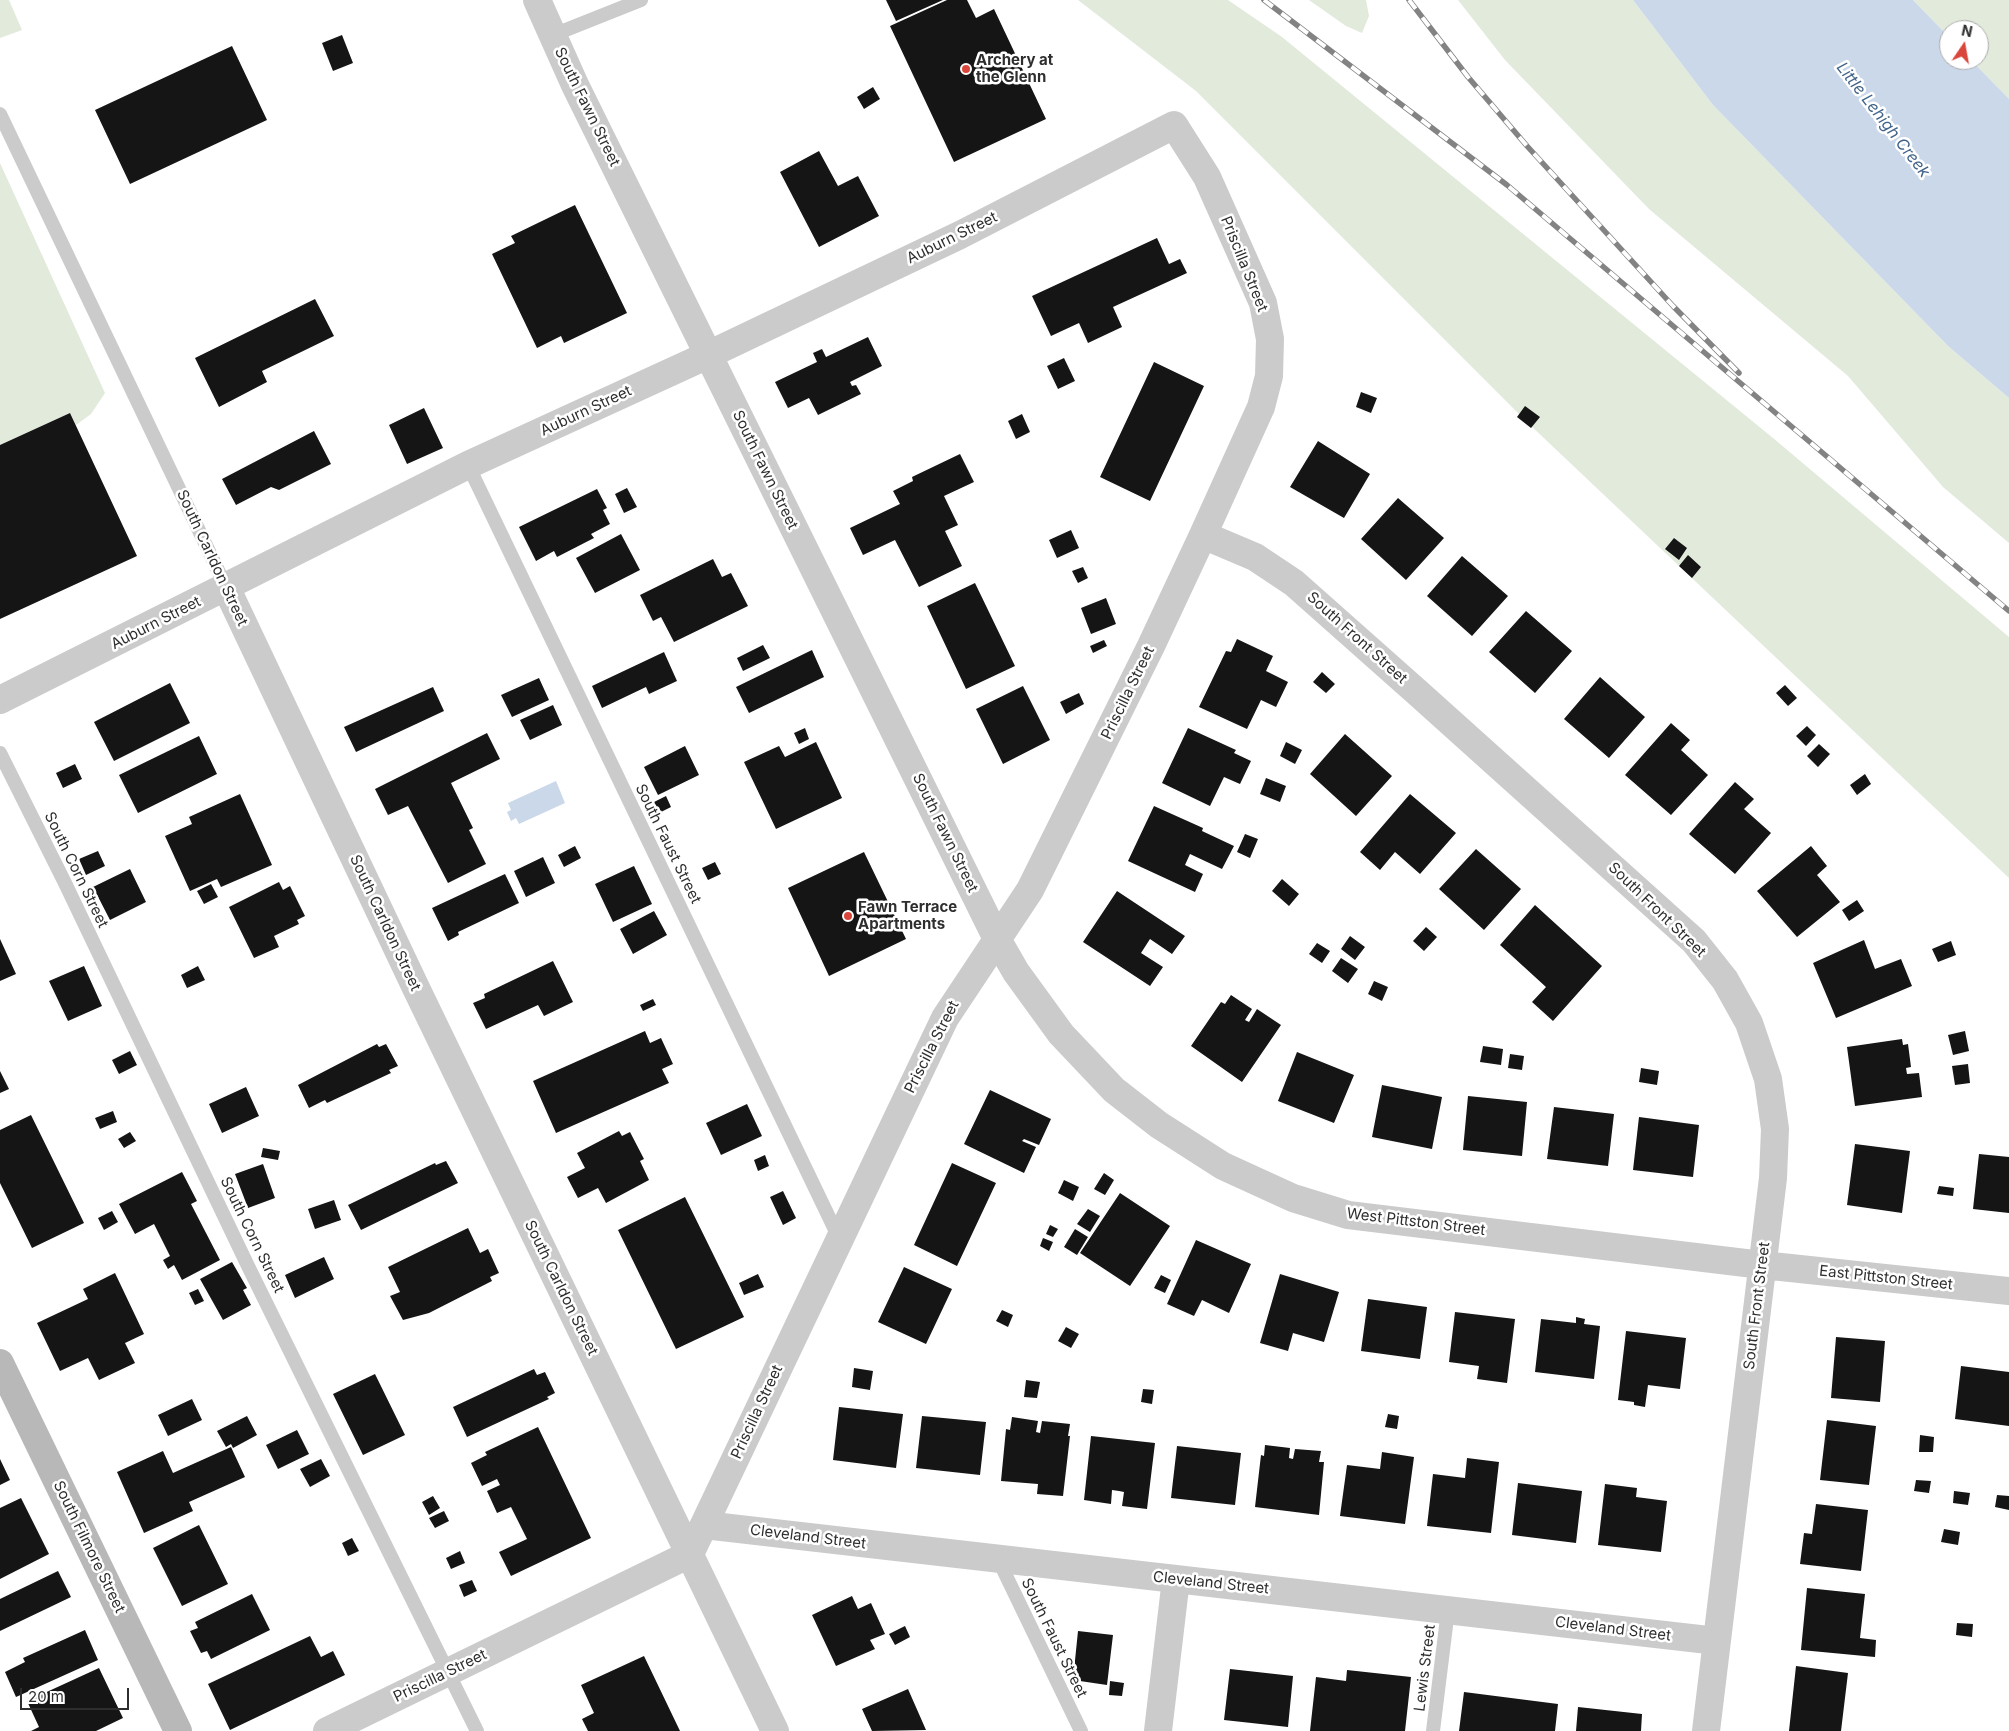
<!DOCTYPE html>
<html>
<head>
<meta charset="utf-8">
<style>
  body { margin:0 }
  #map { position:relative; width:2009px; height:1731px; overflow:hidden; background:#fff; font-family:Inter,sans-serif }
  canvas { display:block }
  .north { position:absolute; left:1939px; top:20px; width:50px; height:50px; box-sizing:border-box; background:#fff; border:1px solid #ababab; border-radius:50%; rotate:12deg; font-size:14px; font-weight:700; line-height:20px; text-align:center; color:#2e2e2e }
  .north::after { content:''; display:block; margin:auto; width:18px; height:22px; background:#d9463b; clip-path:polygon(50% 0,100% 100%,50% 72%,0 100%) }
  .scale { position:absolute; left:20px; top:1688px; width:109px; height:22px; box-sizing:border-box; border:2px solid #2e2e2e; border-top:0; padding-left:6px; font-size:15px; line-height:18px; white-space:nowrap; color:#2e2e2e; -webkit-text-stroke:4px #fff; paint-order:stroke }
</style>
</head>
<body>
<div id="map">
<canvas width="2009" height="1731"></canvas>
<div class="north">N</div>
<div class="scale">20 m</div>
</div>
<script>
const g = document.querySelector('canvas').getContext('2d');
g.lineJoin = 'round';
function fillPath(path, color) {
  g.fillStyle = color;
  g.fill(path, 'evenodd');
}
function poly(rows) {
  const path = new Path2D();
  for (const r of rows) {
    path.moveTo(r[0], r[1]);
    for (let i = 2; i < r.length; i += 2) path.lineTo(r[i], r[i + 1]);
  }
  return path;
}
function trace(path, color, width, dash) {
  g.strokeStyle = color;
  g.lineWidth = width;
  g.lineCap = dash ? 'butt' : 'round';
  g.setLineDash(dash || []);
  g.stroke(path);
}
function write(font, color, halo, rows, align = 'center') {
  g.font = font + ' Inter,sans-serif';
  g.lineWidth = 5;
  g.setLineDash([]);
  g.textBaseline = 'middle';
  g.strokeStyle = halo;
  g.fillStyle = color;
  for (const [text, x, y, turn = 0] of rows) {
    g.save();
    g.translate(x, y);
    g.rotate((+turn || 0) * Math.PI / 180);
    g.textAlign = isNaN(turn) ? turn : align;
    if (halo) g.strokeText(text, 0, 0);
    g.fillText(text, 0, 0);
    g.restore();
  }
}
const green = poly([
  [0,0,9,0,22,30,0,38],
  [1078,0,1228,0,1282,37,1773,438,2009,637,2009,878,1529,424,1196,91],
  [1309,0,1366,0,1369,16,1362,33,1346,26],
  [1458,0,1633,0,1713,105,1948,346,2009,398,2009,543,1943,487,1848,376,1649,209,1505,60],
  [1913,0,2009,0,2009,99,1971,60,1979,60,1979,30,1949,30,1949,37],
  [0,163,105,393,91,414,76,425,70,413,0,445]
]);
const water = poly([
  [1633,0,1913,0,1949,37,1949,60,1971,60,2009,99,2009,398,1948,346,1713,105],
  [556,781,565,803,519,824,516,818,511,821,507,812,511,810,508,803]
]);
const building = poly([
  [886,0,943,0,896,21],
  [947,0,967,0,976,18,994,9,1046,119,954,162,890,26],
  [342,35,353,63,333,71,322,43],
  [232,46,267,120,130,184,95,110],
  [873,87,880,99,864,109,857,97],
  [819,151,838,186,858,176,879,216,819,247,780,172],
  [575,205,627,313,564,343,561,336,537,348,492,254,515,243,511,236],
  [1157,238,1169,264,1180,259,1187,273,1113,307,1122,327,1088,343,1079,323,1051,336,1032,296],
  [315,299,334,336,262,371,267,382,219,407,195,358],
  [868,337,882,366,850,382,852,386,856,385,861,394,818,415,809,398,788,408,775,382,817,362,813,353,822,349,826,357],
  [1064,358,1075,381,1058,389,1047,366],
  [1154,362,1204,386,1150,501,1100,477],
  [1361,392,1377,398,1371,413,1356,407],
  [1525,406,1540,417,1531,428,1517,417],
  [424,408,443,448,407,464,389,425],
  [70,413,137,556,0,619,0,445],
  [1022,414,1030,432,1016,439,1008,421],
  [314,431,331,464,279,490,271,487,236,505,222,479],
  [1318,441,1370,474,1344,518,1290,487],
  [960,454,974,482,944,496,958,525,945,531,962,566,919,587,895,540,863,555,850,528,900,504,893,491,913,481,912,477],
  [627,488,637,507,624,513,615,494],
  [597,489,607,508,603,510,610,524,591,534,594,538,557,557,554,551,536,561,519,527],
  [1398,498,1444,538,1406,580,1361,539],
  [1071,530,1079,548,1057,558,1049,540],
  [621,534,640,570,595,593,576,558],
  [1674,538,1687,548,1679,560,1665,549],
  [1688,555,1701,567,1692,578,1679,566],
  [1462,556,1508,596,1472,636,1427,596],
  [713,559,722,577,731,573,748,606,674,642,661,617,653,621,640,595],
  [1083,567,1088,578,1078,583,1072,571],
  [975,583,1015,666,966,689,927,606],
  [1106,598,1116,624,1091,634,1081,608],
  [1526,611,1572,651,1535,693,1489,652],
  [1237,639,1273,656,1266,671,1288,682,1276,707,1261,700,1247,729,1199,707,1226,651,1231,652],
  [1104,640,1107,646,1093,653,1090,646],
  [763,645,770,658,743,671,737,658],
  [812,650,824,677,749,713,736,687],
  [664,652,677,681,649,694,646,687,602,708,592,686],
  [1322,672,1335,684,1326,693,1313,682],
  [1600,677,1645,717,1609,758,1564,719],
  [539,678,549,700,512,717,501,695],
  [170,683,190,723,114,761,94,722],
  [1785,685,1797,698,1788,706,1776,693],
  [1023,686,1050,740,1003,764,976,709],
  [433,687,444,711,356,752,344,727],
  [1079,693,1084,704,1066,714,1060,702],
  [553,705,562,725,530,740,520,720],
  [1671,723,1690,740,1681,750,1708,775,1671,815,1625,775],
  [1807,726,1816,735,1806,746,1796,736],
  [805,728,809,739,799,744,794,733],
  [1188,728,1236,750,1234,753,1251,761,1240,784,1224,777,1210,806,1162,783],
  [487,733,500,759,451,783,473,828,469,830,486,864,448,883,408,806,388,815,375,789],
  [1345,734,1392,776,1356,816,1310,774],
  [199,736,217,774,138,813,119,775],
  [816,742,842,798,776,829,744,762,779,746,785,757],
  [1286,742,1302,750,1295,764,1280,756],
  [1819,744,1830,754,1818,767,1807,756],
  [685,746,699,775,658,795,644,767],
  [75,764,82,779,63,788,56,773],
  [1865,774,1871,784,1857,795,1850,785],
  [1266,778,1286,786,1280,802,1260,794],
  [1735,782,1754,799,1744,809,1771,833,1735,874,1689,834],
  [240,794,272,865,221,887,217,879,190,891,165,836,192,824,189,817],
  [1410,794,1456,833,1420,874,1395,852,1380,870,1360,852],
  [666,796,671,807,659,813,654,802],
  [1154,806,1203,828,1202,831,1234,846,1222,869,1190,854,1185,865,1203,874,1195,892,1128,861],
  [1245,834,1258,839,1250,858,1237,852],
  [575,846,581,858,564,867,558,855],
  [1811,846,1827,866,1817,875,1840,902,1797,937,1757,891],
  [1476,849,1521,889,1484,930,1439,889],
  [98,851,105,866,86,875,79,859],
  [864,852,906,939,829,976,788,888],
  [543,857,555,883,526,897,514,871],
  [715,862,721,874,708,880,702,868],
  [634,866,652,904,613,922,595,884],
  [130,869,146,902,110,920,93,887],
  [505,874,519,903,458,932,459,935,448,941,432,908],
  [1282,879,1299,894,1289,906,1272,891],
  [279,882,283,890,290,886,305,916,297,920,299,924,274,936,279,947,254,958,229,907],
  [211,884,218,897,204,904,197,891],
  [1117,891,1185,936,1172,954,1150,939,1141,953,1163,967,1150,986,1083,942],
  [1857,900,1864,911,1849,921,1842,910],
  [1535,905,1602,966,1553,1021,1532,1002,1546,987,1500,945],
  [654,911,667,935,633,954,620,929],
  [1426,927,1437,937,1424,951,1413,941],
  [1350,936,1365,947,1355,960,1341,949],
  [0,939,16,974,0,981],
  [1864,940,1875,969,1901,959,1912,986,1836,1018,1813,963],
  [1951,941,1956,955,1938,962,1932,949],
  [1317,943,1330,951,1322,963,1309,954],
  [1341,958,1358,969,1348,983,1332,971],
  [553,961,573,1002,544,1016,538,1005,486,1029,473,1003,485,998,484,994],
  [84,966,102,1006,68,1021,49,981],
  [198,966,205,980,187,988,181,975],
  [1374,981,1388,987,1382,1001,1368,994],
  [1231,995,1252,1009,1245,1020,1249,1022,1257,1009,1281,1025,1242,1082,1191,1046,1221,1002,1225,1004],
  [653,999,656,1005,643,1011,640,1005],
  [645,1031,650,1043,661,1038,673,1064,662,1069,669,1083,556,1133,533,1081],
  [1965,1031,1969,1051,1953,1055,1948,1035],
  [1902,1039,1903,1045,1908,1044,1911,1067,1906,1068,1907,1074,1919,1073,1922,1097,1855,1106,1847,1047],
  [377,1044,379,1047,386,1044,398,1066,389,1070,391,1073,327,1103,325,1100,309,1108,298,1085],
  [1483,1046,1503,1049,1501,1065,1480,1062],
  [130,1051,137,1065,119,1074,112,1060],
  [1297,1052,1354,1075,1334,1123,1278,1101],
  [1510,1054,1524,1056,1522,1070,1508,1068],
  [1968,1064,1970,1083,1955,1085,1952,1066],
  [1641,1068,1659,1071,1657,1085,1639,1082],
  [0,1071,9,1089,0,1093],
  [1382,1085,1442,1097,1432,1149,1372,1137],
  [246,1087,259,1116,222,1133,209,1104],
  [990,1090,1051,1119,1039,1145,1024,1139,1022,1141,1036,1147,1024,1173,964,1144],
  [1468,1096,1527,1102,1522,1156,1463,1150],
  [747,1104,762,1136,721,1155,706,1123],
  [1554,1107,1614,1114,1608,1166,1547,1159],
  [113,1111,117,1122,100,1129,95,1118],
  [31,1115,84,1223,32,1248,0,1183,0,1130],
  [1639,1117,1699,1125,1693,1177,1633,1170],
  [619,1131,622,1136,630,1132,644,1159,640,1161,649,1180,606,1203,598,1188,578,1198,567,1177,585,1168,577,1153],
  [130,1132,136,1141,124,1148,118,1139],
  [1855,1144,1910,1151,1902,1213,1847,1205],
  [263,1148,280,1151,278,1160,261,1157],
  [1979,1154,2009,1157,2009,1213,1973,1209],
  [765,1155,769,1166,758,1171,754,1160],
  [446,1161,458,1183,361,1230,348,1205,435,1163,436,1165],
  [952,1163,996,1183,957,1266,914,1245],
  [263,1164,275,1198,248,1208,235,1174],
  [182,1172,197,1201,191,1204,220,1260,182,1280,174,1265,168,1269,163,1260,170,1256,154,1224,135,1234,119,1204],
  [1104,1173,1114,1180,1105,1195,1094,1189],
  [1064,1180,1079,1187,1073,1201,1058,1193],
  [1939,1186,1954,1188,1953,1196,1937,1194],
  [783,1191,796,1218,783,1225,770,1197],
  [1120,1193,1170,1226,1130,1286,1080,1253],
  [685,1197,744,1317,676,1349,618,1230],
  [334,1200,341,1220,315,1229,308,1209],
  [1088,1209,1100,1216,1090,1232,1077,1224],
  [112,1211,118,1222,104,1230,98,1218],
  [1050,1225,1058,1229,1053,1237,1046,1234],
  [468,1228,480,1253,488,1249,499,1273,490,1277,492,1281,429,1313,403,1320,390,1296,400,1292,388,1267],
  [1075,1229,1088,1237,1077,1255,1064,1247],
  [1043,1238,1053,1242,1049,1251,1040,1246],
  [1196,1240,1251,1264,1229,1313,1202,1300,1194,1316,1167,1304],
  [324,1257,334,1279,295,1298,285,1275],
  [232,1262,247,1288,243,1290,251,1305,223,1320,200,1279],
  [904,1267,952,1289,926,1344,878,1322],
  [115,1273,144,1334,125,1343,135,1363,99,1380,88,1358,60,1371,37,1323,88,1299,83,1289],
  [758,1274,764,1287,744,1295,739,1283],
  [1280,1274,1339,1292,1324,1342,1293,1333,1288,1351,1260,1343],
  [1161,1275,1171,1280,1165,1293,1154,1288],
  [198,1289,204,1301,195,1305,189,1293],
  [1368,1299,1427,1307,1420,1359,1361,1351],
  [1002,1310,1013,1315,1008,1327,996,1321],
  [1455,1312,1515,1319,1507,1383,1477,1379,1479,1366,1449,1362],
  [1576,1317,1585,1319,1584,1324,1600,1326,1594,1379,1535,1372,1541,1319,1576,1323],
  [1066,1327,1079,1334,1071,1348,1058,1341],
  [1626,1331,1686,1338,1680,1389,1648,1385,1645,1407,1634,1405,1634,1402,1618,1400],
  [1836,1337,1885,1341,1880,1402,1831,1398],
  [1961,1366,2009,1372,2009,1426,1955,1419],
  [854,1368,873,1371,870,1390,852,1387],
  [534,1369,537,1375,545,1372,555,1393,547,1397,549,1399,467,1437,453,1407],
  [375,1374,405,1435,363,1455,333,1394],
  [1026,1380,1040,1382,1037,1398,1024,1397],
  [1143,1389,1154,1390,1152,1404,1141,1402],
  [192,1399,202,1420,168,1436,158,1415],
  [839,1407,903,1414,896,1468,833,1460],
  [1388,1414,1399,1416,1397,1429,1385,1427],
  [247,1416,257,1435,233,1448,231,1444,226,1447,217,1431],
  [922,1416,986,1422,980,1475,916,1468],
  [1012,1417,1038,1421,1036,1432,1040,1433,1042,1421,1070,1424,1068,1436,1070,1436,1063,1496,1037,1494,1038,1484,1001,1481,1006,1429,1010,1430],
  [1827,1420,1876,1426,1869,1485,1820,1480],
  [538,1427,591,1538,511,1576,499,1552,527,1539,511,1507,497,1513,487,1491,500,1485,497,1479,482,1486,471,1463,487,1455,485,1452],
  [297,1430,309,1454,278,1469,266,1445],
  [1920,1435,1934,1437,1933,1452,1919,1452],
  [1091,1436,1155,1443,1147,1509,1122,1506,1124,1492,1119,1491,1112,1490,1111,1504,1084,1500],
  [1265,1445,1290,1448,1289,1458,1293,1459,1295,1449,1321,1451,1319,1462,1324,1462,1319,1515,1255,1507,1261,1455,1264,1456],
  [1177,1446,1241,1453,1235,1505,1171,1498],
  [231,1447,245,1477,189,1502,193,1511,144,1533,117,1472,163,1451,173,1473],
  [1382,1452,1414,1457,1405,1524,1340,1516,1347,1465,1380,1469],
  [1467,1458,1499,1462,1491,1533,1427,1526,1433,1474,1465,1478],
  [0,1459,10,1480,0,1485],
  [321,1459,330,1476,310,1487,300,1469],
  [1916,1480,1931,1481,1929,1493,1914,1491],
  [1518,1483,1582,1491,1576,1543,1512,1535],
  [1605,1484,1637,1488,1636,1497,1667,1501,1661,1552,1598,1545],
  [1954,1491,1970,1493,1968,1505,1953,1503],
  [1997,1495,2009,1496,2009,1510,1995,1507],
  [433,1496,440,1508,429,1515,422,1502],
  [21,1498,49,1554,0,1579,0,1508],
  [1816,1504,1868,1510,1861,1571,1800,1564,1804,1533,1812,1534],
  [444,1511,449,1521,435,1528,429,1518],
  [199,1525,228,1584,182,1606,153,1548],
  [1944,1529,1960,1532,1958,1545,1941,1542],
  [352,1538,359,1551,348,1556,342,1543],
  [460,1551,465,1563,451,1569,446,1558],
  [58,1571,71,1597,0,1631,0,1599],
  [472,1580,477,1591,464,1597,459,1585],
  [1807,1588,1865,1594,1860,1638,1876,1640,1875,1657,1801,1650],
  [252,1594,270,1630,211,1659,207,1651,201,1653,190,1631,198,1628,195,1622],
  [852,1596,858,1609,871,1603,885,1634,870,1640,875,1649,836,1666,812,1615],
  [1957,1623,1973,1624,1972,1637,1956,1635],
  [905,1626,910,1637,895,1645,889,1634],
  [85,1630,98,1660,16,1697,5,1672,25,1662,23,1658],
  [1078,1631,1113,1635,1107,1685,1073,1680],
  [310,1636,321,1657,333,1651,345,1675,230,1730,208,1684],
  [644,1656,680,1731,588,1731,582,1719,594,1713,581,1685],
  [1796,1666,1848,1673,1841,1731,1789,1731],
  [99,1668,123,1718,96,1731,31,1731,39,1727,27,1701],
  [1230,1669,1293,1676,1288,1727,1224,1720],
  [1347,1670,1411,1677,1405,1731,1310,1731,1316,1677,1346,1681],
  [1110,1681,1124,1683,1122,1696,1109,1695],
  [908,1689,926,1730,872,1731,862,1709],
  [1464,1692,1558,1704,1555,1731,1459,1731],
  [1578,1707,1642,1714,1641,1731,1576,1731]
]);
const lane = poly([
  [553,35,641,0],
  [0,114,226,587],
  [468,465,839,1238],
  [0,753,65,883,248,1266,477,1731],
  [998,1559,1081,1731],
  [1433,1731,1448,1610]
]);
const street = poly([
  [537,0,575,85,997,939,1016,972,1061,1034,1114,1090,1159,1125,1223,1166,1293,1198,1348,1215,1762,1265,2009,1291],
  [1203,535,1255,557,1294,583,1418,693,1694,941,1725,980,1749,1023,1768,1079,1775,1129,1773,1178,1706,1731],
  [226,587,416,988,775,1731],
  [0,700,468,465,708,355,960,235,1174,125,1207,177,1263,303,1270,339,1269,376,1261,407,1203,535,1151,646,1030,890,945,1018,690,1554,327,1731],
  [704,1525,1717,1641],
  [1158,1731,1176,1579]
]);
const secondary = poly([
  [0,1363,178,1731]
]);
const rail = poly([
  [1264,0,1507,185,2009,611],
  [1409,0,1468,77,1527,146,1673,306,1739,373]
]);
const markers = [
  [966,69,5,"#d9463b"],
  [848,916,5,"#d9463b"]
];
const poiNames = [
  ["Archery at",976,60],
  ["the Glenn",976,77],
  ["Fawn Terrace",858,907],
  ["Apartments",858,924]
];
const streetNames = [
  ["South Fawn Street",587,107,64],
  ["Auburn Street",952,238,-26],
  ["Priscilla Street",1244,264,68],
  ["Auburn Street",586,411,-25],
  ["South Fawn Street",765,470,64],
  ["South Carldon Street",212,558,65],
  ["Auburn Street",156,623,-27],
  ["South Front Street",1357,638,42],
  ["Priscilla Street",1128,693,-64],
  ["South Fawn Street",945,833,64],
  ["South Faust Street",668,844,64],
  ["South Corn Street",76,870,64],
  ["South Front Street",1657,910,44],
  ["South Carldon Street",385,923,65],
  ["Priscilla Street",932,1047,-63],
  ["West Pittston Street",1416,1222,7],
  ["South Corn Street",252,1235,64],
  ["East Pittston Street",1886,1278,6],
  ["South Carldon Street",561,1288,64],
  ["South Front Street",1757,1306,-83],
  ["Priscilla Street",757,1412,-65],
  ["Cleveland Street",808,1537,7],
  ["South Filmore Street",89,1547,64],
  ["Cleveland Street",1211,1583,6],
  ["Cleveland Street",1613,1629,7],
  ["South Faust Street",1054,1638,64],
  ["Lewis Street",1425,1668,-83],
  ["Priscilla Street",440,1676,-26]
];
const waterNames = [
  ["Little Lehigh Creek",1883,120,52]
];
fillPath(green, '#e2eadc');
fillPath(water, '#cad8e9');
fillPath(building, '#151515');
trace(lane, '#cbcbcb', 14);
trace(street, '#cbcbcb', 28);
trace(secondary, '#b8b8b8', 28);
trace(rail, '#838383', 5.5);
trace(rail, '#fff', 4, [11]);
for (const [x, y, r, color] of markers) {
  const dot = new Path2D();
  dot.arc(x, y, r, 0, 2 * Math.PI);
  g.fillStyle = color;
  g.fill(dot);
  trace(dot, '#fff', 2);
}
write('bold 15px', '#2e2e2e', '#fff', poiNames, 'left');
write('15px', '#2e2e2e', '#fff', streetNames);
write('italic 16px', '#41648a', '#fff', waterNames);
</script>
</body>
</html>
